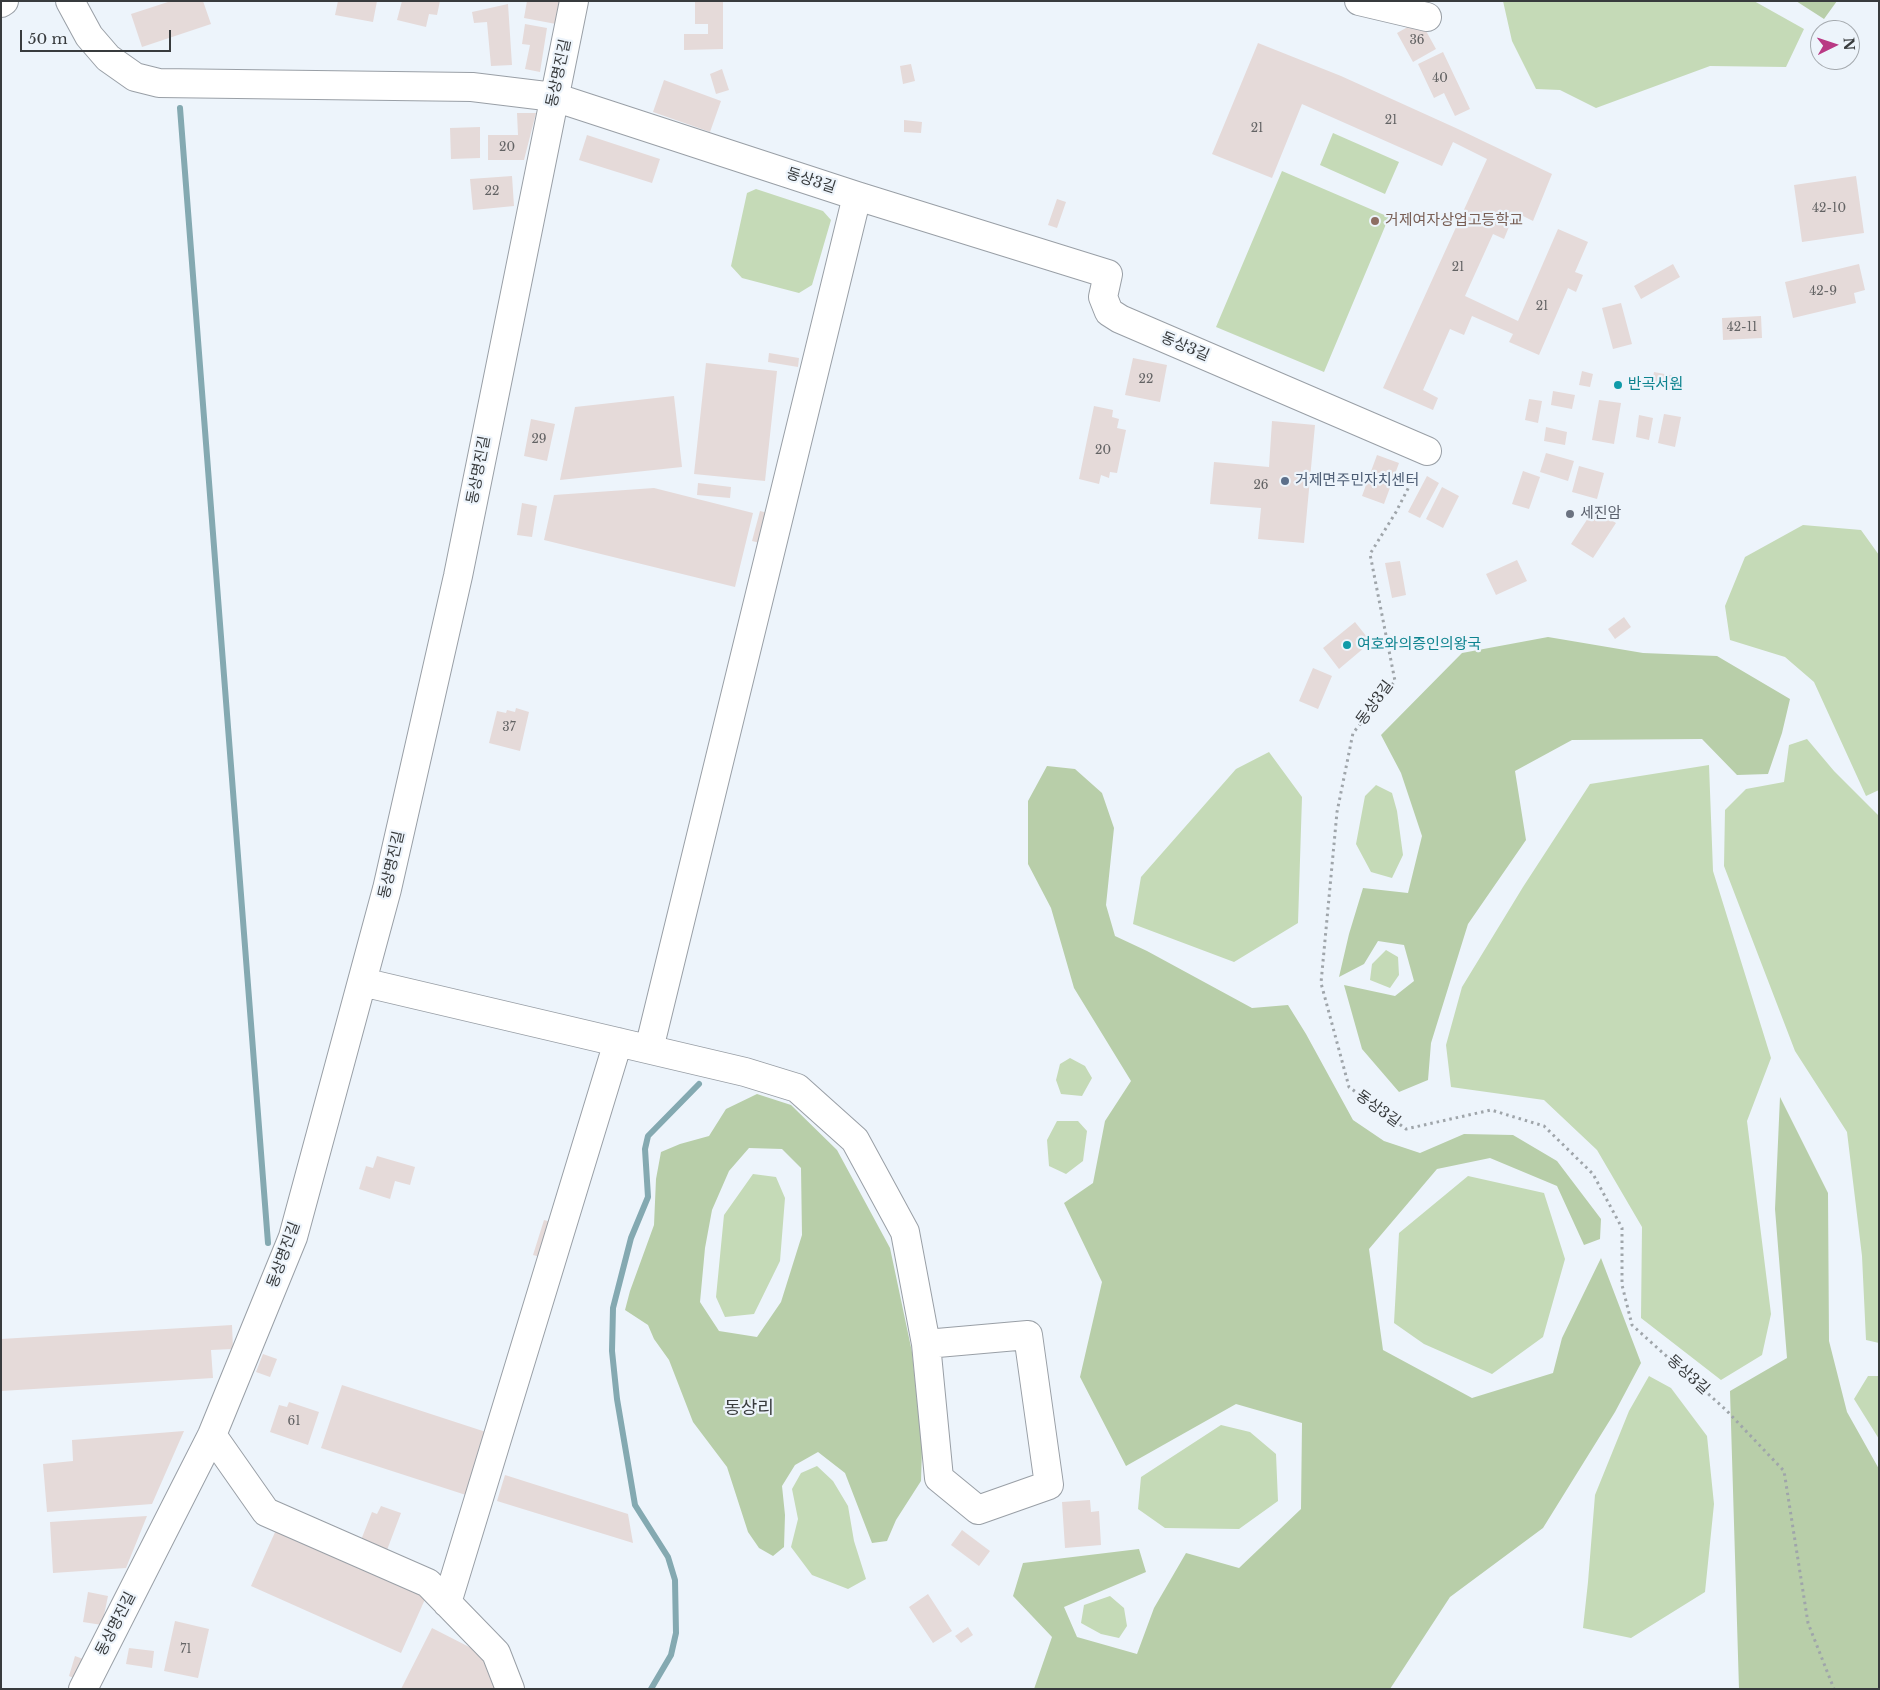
<!DOCTYPE html>
<html>
<head>
<meta charset="utf-8">
<style>
  body { margin:0 }
  #map { position:relative; width:1880px; height:1690px; overflow:hidden; background:#edf4fb; font-family:"Libre Baskerville",serif }
  canvas { display:block }
  .frame { position:absolute; inset:0; border:2px solid #383b3d; pointer-events:none }
  .north { position:absolute; left:1810px; top:20px; width:50px; height:50px; box-sizing:border-box; background:#edf4fb; border:1px solid #a5aaaf; border-radius:50%; rotate:86deg; font-size:14px; font-weight:700; line-height:20px; text-align:center; color:#383b3d }
  .north::after { content:''; display:block; margin:auto; width:18px; height:22px; background:#b93984; clip-path:polygon(50% 0,100% 100%,50% 72%,0 100%) }
  .scale { position:absolute; left:20px; top:30px; width:151px; height:22px; box-sizing:border-box; border:2px solid #383b3d; border-top:0; padding-left:6px; font-size:15px; line-height:18px; white-space:nowrap; color:#383b3d; -webkit-text-stroke:4px #edf4fb; paint-order:stroke }
</style>
</head>
<body>
<div id="map">
<canvas width="1880" height="1690"></canvas>
<div class="frame"></div>
<div class="north">N</div>
<div class="scale">50 m</div>
</div>
<script>
const g = document.querySelector('canvas').getContext('2d');
g.lineJoin = 'round';
function fillPath(path, color) {
  g.fillStyle = color;
  g.fill(path, 'evenodd');
}
function poly(rows) {
  const path = new Path2D();
  for (const r of rows) {
    path.moveTo(r[0], r[1]);
    for (let i = 2; i < r.length; i += 2) path.lineTo(r[i], r[i + 1]);
  }
  return path;
}
function trace(path, color, width, dash) {
  g.strokeStyle = color;
  g.lineWidth = width;
  g.lineCap = dash ? 'butt' : 'round';
  g.setLineDash(dash || []);
  g.stroke(path);
}
function write(font, color, halo, rows, align = 'center') {
  g.font = font + ' "Libre Baskerville","Noto Sans KR",serif';
  g.lineWidth = 4.5;
  g.setLineDash([]);
  g.textBaseline = 'middle';
  g.strokeStyle = halo;
  g.fillStyle = color;
  for (const [text, x, y, turn = 0] of rows) {
    g.save();
    g.translate(x, y);
    g.rotate((+turn || 0) * Math.PI / 180);
    g.textAlign = isNaN(turn) ? turn : align;
    if (halo) g.strokeText(text, 0, 0);
    g.fillText(text, 0, 0);
    g.restore();
  }
}
const green = poly([
  [1503,1,1754,1,1804,29,1786,67,1710,66,1596,108,1560,90,1536,89,1512,41],
  [1333,133,1399,162,1385,194,1320,165],
  [1282,171,1389,217,1324,372,1216,327],
  [756,189,823,211,831,220,812,285,799,293,742,278,731,266,747,193],
  [1803,525,1861,530,1879,555,1879,790,1866,796,1814,682,1785,657,1730,640,1725,606,1745,557],
  [1807,739,1834,771,1879,816,1879,1343,1866,1340,1862,1256,1847,1132,1795,1051,1724,866,1725,810,1746,789,1784,782,1789,745],
  [1269,752,1302,797,1298,923,1234,962,1133,924,1141,877,1236,769],
  [1709,765,1713,871,1771,1058,1747,1121,1771,1314,1762,1355,1721,1380,1641,1318,1642,1227,1597,1150,1544,1100,1451,1087,1446,1045,1462,987,1523,887,1590,784],
  [1376,785,1392,793,1397,811,1403,855,1392,878,1371,872,1356,844,1365,796],
  [1386,950,1398,957,1399,975,1390,988,1370,980,1372,964],
  [1070,1058,1085,1066,1092,1078,1082,1096,1061,1094,1056,1080,1060,1064],
  [1057,1121,1078,1121,1087,1131,1083,1161,1066,1174,1049,1166,1047,1140],
  [753,1174,776,1177,785,1198,780,1261,754,1314,725,1317,716,1297,724,1215],
  [1468,1176,1544,1193,1565,1259,1543,1337,1492,1374,1424,1344,1394,1323,1399,1233],
  [1649,1376,1671,1388,1707,1436,1714,1504,1705,1592,1631,1638,1583,1628,1588,1582,1595,1495,1629,1411],
  [1868,1376,1879,1376,1879,1439,1854,1399],
  [1221,1425,1250,1432,1276,1454,1278,1501,1239,1529,1165,1528,1138,1509,1141,1477],
  [817,1466,833,1481,848,1506,854,1541,866,1579,848,1589,812,1575,791,1547,798,1519,792,1489,801,1473],
  [1110,1596,1124,1608,1127,1626,1119,1638,1101,1634,1081,1623,1084,1605]
]);
const forest = poly([
  [1796,1,1837,1,1824,19],
  [1548,637,1643,653,1717,656,1790,699,1782,733,1768,774,1737,775,1702,739,1572,740,1515,771,1526,840,1468,924,1431,1043,1428,1080,1399,1092,1362,1049,1344,985,1395,996,1414,981,1404,945,1378,941,1364,964,1339,977,1349,934,1363,888,1408,893,1422,836,1401,773,1381,735,1462,653],
  [1047,766,1075,769,1102,793,1114,828,1106,905,1115,936,1147,951,1252,1008,1288,1005,1306,1034,1353,1120,1384,1141,1420,1153,1464,1134,1513,1135,1557,1161,1601,1219,1600,1239,1584,1245,1557,1186,1490,1158,1437,1169,1369,1249,1383,1350,1472,1398,1553,1373,1562,1338,1601,1258,1641,1363,1615,1412,1543,1528,1450,1597,1390,1689,1034,1689,1052,1637,1013,1596,1023,1563,1139,1549,1146,1572,1064,1607,1077,1637,1137,1654,1154,1608,1186,1553,1239,1568,1301,1509,1302,1423,1236,1404,1126,1466,1080,1377,1102,1282,1064,1203,1093,1183,1105,1121,1131,1081,1074,988,1051,908,1028,864,1028,801],
  [757,1094,791,1105,837,1150,890,1248,912,1352,922,1449,921,1481,896,1520,887,1541,872,1543,845,1473,818,1452,795,1465,782,1486,785,1515,784,1547,773,1556,759,1548,748,1532,727,1467,693,1422,669,1360,654,1339,648,1325,625,1310,630,1291,654,1225,656,1179,661,1152,680,1144,709,1136,726,1109],
  [749,1148,782,1149,801,1168,802,1235,781,1302,757,1337,719,1331,700,1302,705,1248,712,1210,729,1171],
  [1780,1097,1828,1193,1829,1341,1847,1412,1879,1469,1879,1689,1739,1689,1730,1391,1787,1358,1775,1209]
]);
const stream = poly([
  [180,108,268,1243],
  [651,1689,671,1655,676,1633,675,1580,668,1557,635,1505,617,1399,612,1351,613,1308,631,1238,648,1197,645,1149,648,1136,699,1084]
]);
const building = poly([
  [171,1,203,1,211,24,142,47,131,14],
  [338,1,377,1,373,22,335,15],
  [402,1,440,1,437,15,429,14,426,27,397,20],
  [527,1,560,1,556,24,524,18],
  [695,1,723,1,723,49,684,50,684,34,708,34,708,24,695,24],
  [508,4,512,65,491,66,487,22,474,23,472,12],
  [1420,20,1436,49,1413,62,1397,33],
  [525,24,547,28,540,72,525,69,530,45,522,44],
  [1258,43,1341,76,1458,129,1552,174,1533,221,1515,212,1504,239,1493,234,1465,296,1518,321,1558,229,1588,242,1575,272,1583,275,1576,292,1568,288,1539,355,1509,342,1513,334,1472,316,1464,335,1450,329,1423,390,1438,398,1433,410,1383,388,1487,159,1453,142,1442,166,1302,104,1272,178,1212,154],
  [1443,52,1470,109,1455,116,1444,93,1434,98,1418,64],
  [911,64,915,81,903,84,900,66],
  [722,69,729,90,716,94,710,74],
  [664,80,721,101,710,132,653,112],
  [517,113,536,113,524,160,488,160,488,135,518,135],
  [904,120,922,122,921,133,904,132],
  [480,127,480,158,451,159,450,128],
  [587,135,660,159,652,183,579,160],
  [512,176,514,206,473,210,470,179],
  [1856,176,1864,233,1802,242,1794,185],
  [1057,199,1066,202,1057,228,1048,225],
  [1673,264,1680,277,1641,299,1634,286],
  [1859,264,1865,290,1854,293,1856,303,1793,318,1785,282],
  [1621,303,1632,344,1613,349,1602,308],
  [1761,316,1762,338,1723,340,1722,318],
  [769,353,799,358,798,367,768,362],
  [1133,358,1167,365,1160,402,1125,395],
  [706,363,777,371,765,481,694,474],
  [1582,371,1593,374,1590,387,1579,385],
  [1654,372,1675,376,1673,390,1651,386],
  [1553,391,1575,395,1572,409,1551,405],
  [674,396,682,467,560,480,575,407],
  [1529,399,1542,401,1538,423,1525,420],
  [1599,400,1621,403,1614,444,1592,440],
  [1094,406,1113,410,1112,417,1119,419,1117,428,1126,430,1117,473,1110,472,1109,478,1101,475,1099,484,1079,479],
  [1664,414,1681,417,1675,447,1658,443],
  [1639,415,1653,418,1649,440,1636,437],
  [531,419,555,424,547,461,524,456],
  [1272,421,1315,425,1304,543,1258,539,1261,508,1210,504,1214,462,1269,467],
  [1546,427,1567,432,1565,445,1544,441],
  [1546,453,1574,461,1568,481,1540,472],
  [1377,455,1399,463,1384,504,1362,496],
  [1579,466,1604,473,1597,499,1572,492],
  [1523,471,1540,477,1529,509,1512,504],
  [1427,476,1439,483,1420,518,1408,512],
  [698,483,731,487,730,498,697,495],
  [1442,487,1459,496,1443,528,1426,519],
  [654,488,753,513,735,587,544,540,554,495],
  [522,503,537,506,532,537,517,535],
  [1594,509,1616,523,1593,558,1571,544],
  [760,511,768,513,760,543,752,541],
  [1517,560,1527,581,1496,595,1486,574],
  [1400,561,1406,595,1392,598,1385,563],
  [1624,617,1631,627,1615,639,1608,629],
  [1355,622,1371,642,1339,669,1323,648],
  [1313,668,1332,676,1318,709,1299,701],
  [516,708,529,712,520,751,489,743,497,711,506,713,507,710,515,712],
  [377,1156,415,1167,410,1185,395,1181,390,1199,359,1189,366,1166,373,1168],
  [544,1220,555,1223,544,1258,533,1255],
  [232,1325,233,1349,211,1350,213,1378,1,1391,1,1339],
  [263,1354,277,1359,270,1377,256,1372],
  [342,1385,489,1433,469,1496,321,1448],
  [289,1402,319,1412,308,1445,270,1432,279,1405,287,1407],
  [184,1431,152,1504,47,1512,43,1464,73,1461,72,1440],
  [505,1475,628,1514,633,1543,497,1501],
  [1090,1500,1091,1512,1099,1511,1101,1545,1065,1548,1062,1502],
  [381,1506,401,1513,387,1550,361,1540,372,1512,377,1514],
  [147,1516,126,1568,53,1573,50,1522],
  [276,1530,426,1597,401,1653,251,1586],
  [962,1530,990,1551,979,1566,951,1545],
  [88,1592,108,1596,102,1625,83,1622],
  [928,1594,952,1631,933,1643,909,1607],
  [175,1621,209,1629,198,1678,164,1671],
  [968,1627,973,1635,961,1643,955,1636],
  [432,1628,483,1654,496,1689,401,1689],
  [129,1648,154,1651,152,1668,126,1664],
  [75,1656,83,1659,76,1679,69,1676]
]);
const path = poly([
  [1417,471,1396,512,1370,554,1395,681,1353,733,1337,812,1321,983,1349,1087,1406,1129,1491,1110,1544,1126,1593,1174,1622,1228,1622,1285,1632,1325,1726,1410,1784,1471,1808,1623,1834,1689]
]);
const minor = poly([
  [70,1,89,36,108,58,135,77,159,83,472,87,554,97,857,196,1108,274,1103,297,1109,312,1120,319,1427,451],
  [1359,1,1427,17],
  [1,3,4,1],
  [362,982,745,1072,797,1088,855,1140,905,1232,926,1344,939,1478,978,1510,1049,1485,1028,1335,926,1344],
  [649,1049,857,196],
  [212,1435,266,1512,428,1583,496,1653,510,1689],
  [447,1603,618,1042],
  [83,1689,212,1435,293,1237,387,889,458,576,574,1]
]);
const markers = [
  [1375,221,5,"#8d6e63"],
  [1618,385,5,"#0f9aa8"],
  [1285,481,5,"#5c6f8a"],
  [1570,514,5,"#6b7280"],
  [1347,645,5,"#0f9aa8"]
];
const numberNames = [
  ["36",1417,41],
  ["40",1440,79],
  ["21",1391,121],
  ["21",1257,129],
  ["20",507,148],
  ["22",492,192],
  ["42-10",1829,209],
  ["21",1458,268],
  ["42-9",1823,292],
  ["21",1542,307],
  ["42-11",1742,328],
  ["22",1146,380],
  ["29",539,440],
  ["20",1103,451],
  ["26",1261,486],
  ["37",509,728],
  ["61",294,1422],
  ["71",186,1650]
];
const streetNames = [
  ["동상명진길",559,73,-78],
  ["동상3길",811,181,18],
  ["동상3길",1185,347,23],
  ["동상명진길",479,470,-79],
  ["동상3길",1375,703,-54],
  ["동상명진길",392,865,-77],
  ["동상3길",1378,1109,36],
  ["동상명진길",284,1255,-70],
  ["동상3길",1688,1375,42],
  ["동상명진길",116,1624,-63]
];
const educationNames = [
  ["거제여자상업고등학교",1385,221]
];
const cultureNames = [
  ["반곡서원",1628,385],
  ["여호와의증인의왕국",1357,645]
];
const serviceNames = [
  ["거제면주민자치센터",1295,481]
];
const worshipNames = [
  ["세진암",1580,514]
];
const quarterNames = [
  ["동상리",749,1409]
];
fillPath(green, '#c5dab7');
fillPath(forest, '#b8cea9');
trace(stream, '#84a9b1', 6);
fillPath(building, '#e5dad9');
trace(minor, '#999fa6', 30);
trace(path, '#9fa5aa', 3, [2.5, 4]);
trace(minor, '#fff', 28);
for (const [x, y, r, color] of markers) {
  const dot = new Path2D();
  dot.arc(x, y, r, 0, 2 * Math.PI);
  g.fillStyle = color;
  g.fill(dot);
  trace(dot, '#edf4fb', 2);
}
write('12px', '#636364', null, numberNames);
write('15px', '#383b3d', '#edf4fb', streetNames);
write('15px', '#785e54', '#edf4fb', educationNames, 'left');
write('15px', '#0d838f', '#edf4fb', cultureNames, 'left');
write('15px', '#4e5e75', '#edf4fb', serviceNames, 'left');
write('15px', '#5b616d', '#edf4fb', worshipNames, 'left');
write('18px', '#383b3d', '#edf4fb', quarterNames);
</script>
</body>
</html>
